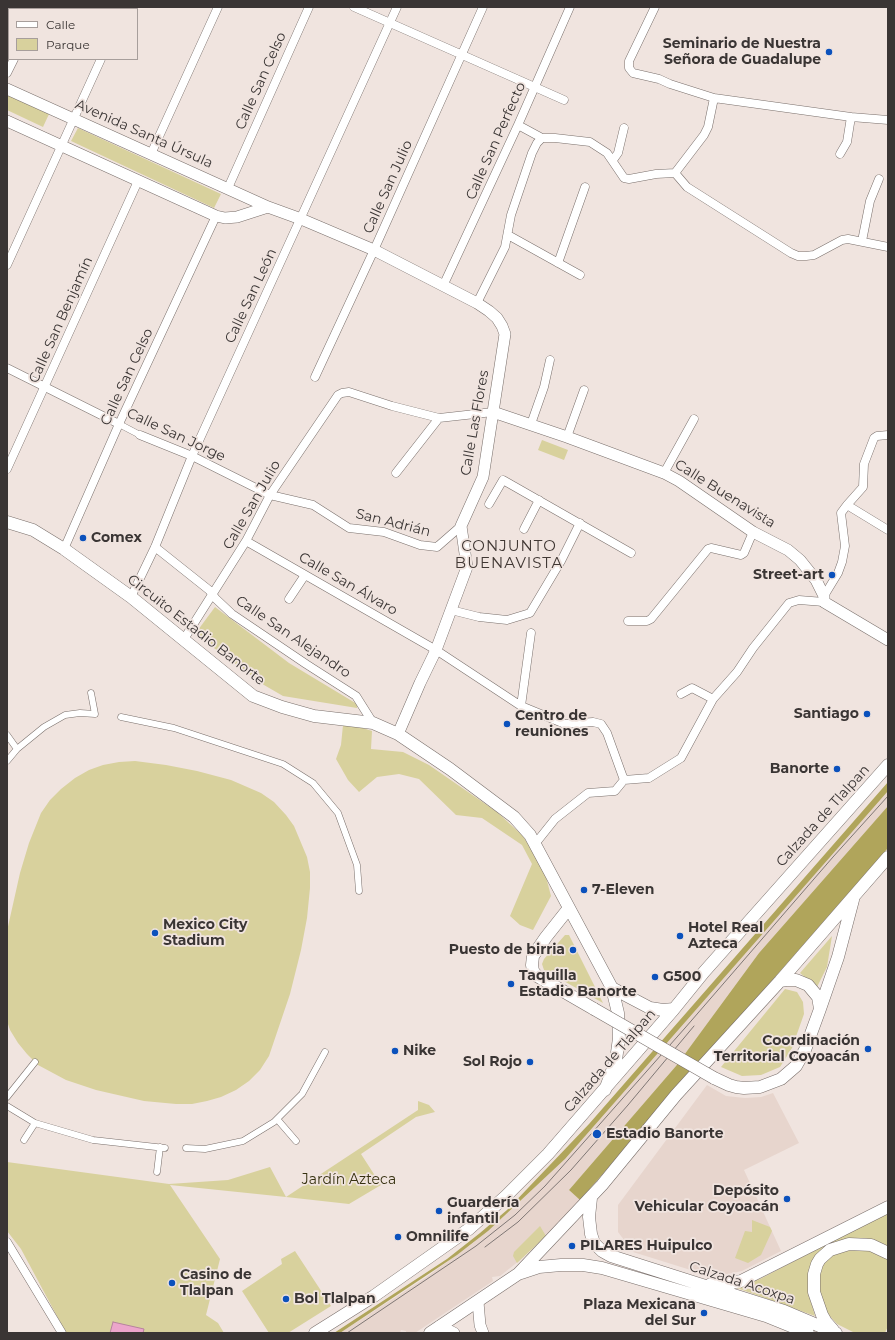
<!DOCTYPE html>
<html>
<head>
<meta charset="utf-8">
<style>
  body { margin:0 }
  #map { position:relative; width:895px; height:1340px; overflow:hidden; background:#f0e4df; font-family:Montserrat,sans-serif }
  canvas { display:block }
  .frame { position:absolute; inset:0; border:8px solid #3a3534; pointer-events:none }
  .legend { position:absolute; left:8px; top:8px; width:130px; height:52px; box-sizing:border-box; background:#f0e4df; border:1px solid #a79e9b; margin:0; padding:5px 7px; list-style:none; font-size:12px; color:#3a3534 }
  .legend li { display:flex; align-items:center; gap:8px; height:20px }
  .legend b { width:20px; border:1px solid #a79e9b }
</style>
</head>
<body>
<div id="map">
<canvas width="895" height="1340"></canvas>
<div class="frame"></div>
<ul class="legend">
<li><b style="height:5px;background:#fff"></b>Calle</li>
<li><b style="height:11px;background:#d8d19d"></b>Parque</li>
</ul>
</div>
<script>
const g = document.querySelector('canvas').getContext('2d');
g.lineJoin = 'round';
function fillPath(path, color) {
  g.fillStyle = color;
  g.fill(path, 'evenodd');
}
function poly(rows) {
  const path = new Path2D();
  for (const r of rows) {
    path.moveTo(r[0], r[1]);
    for (let i = 2; i < r.length; i += 2) path.lineTo(r[i], r[i + 1]);
  }
  return path;
}
function trace(path, color, width, dash) {
  g.strokeStyle = color;
  g.lineWidth = width;
  g.lineCap = dash ? 'butt' : 'round';
  g.setLineDash(dash || []);
  g.stroke(path);
}
function write(font, color, halo, rows, align = 'center') {
  g.font = font + ' Montserrat,sans-serif';
  g.lineWidth = 3.5;
  g.setLineDash([]);
  g.textBaseline = 'middle';
  g.strokeStyle = halo;
  g.fillStyle = color;
  for (const [text, x, y, turn = 0] of rows) {
    g.save();
    g.translate(x, y);
    g.rotate((+turn || 0) * Math.PI / 180);
    g.textAlign = isNaN(turn) ? turn : align;
    if (halo) g.strokeText(text, 0, 0);
    g.fillText(text, 0, 0);
    g.restore();
  }
}
const built = poly([
  [888,791,888,806,759,953,676,1066,569,1190,580,1200,546,1236,519,1261,500,1276,492,1277,493,1281,415,1333,406,1333,406,1331,401,1330,400,1333,340,1333,425,1278,473,1243,502,1218,565,1159],
  [707,1085,726,1096,745,1098,761,1097,773,1093,799,1143,744,1170,781,1251,742,1271,713,1277,633,1252,618,1232,618,1205]
]);
const green = poly([
  [7,95,49,114,43,127,7,110],
  [78,128,221,194,214,208,71,141],
  [542,440,568,450,564,460,538,450],
  [215,607,289,663,357,704,357,708,283,696,264,685,195,634],
  [343,725,357,726,372,731,371,749,403,752,429,765,497,812,523,836,545,873,551,896,533,930,520,925,510,916,532,864,522,845,482,818,456,815,419,779,399,774,377,777,359,792,348,780,336,759,341,745],
  [135,761,166,765,197,771,231,780,261,793,274,802,286,815,294,826,307,857,310,872,310,888,307,918,301,950,290,994,269,1056,260,1070,249,1081,236,1090,221,1097,207,1101,192,1104,176,1104,144,1101,96,1090,66,1080,38,1065,27,1054,18,1043,10,1030,7,1021,7,931,20,873,29,843,41,813,50,800,61,789,75,778,89,770,103,765,119,762],
  [565,935,569,935,603,1003,544,970,542,964,544,959],
  [832,936,827,967,817,987,800,973],
  [785,989,797,992,803,1002,804,1014,792,1048,780,1067,761,1075,742,1076,721,1067],
  [418,1101,429,1105,435,1112,416,1117,361,1154,381,1185,349,1204,286,1197,170,1185,220,1259,206,1315,218,1323,224,1333,66,1333,21,1249,7,1231,7,1162,169,1184,228,1180,270,1167,286,1197,418,1110],
  [888,1212,888,1246,865,1238,847,1239,822,1251,812,1261,809,1274,809,1295,815,1316,734,1287,760,1279],
  [752,1220,770,1227,772,1231,761,1255,748,1263,735,1258,745,1231,752,1232],
  [540,1226,546,1236,517,1263,513,1256,514,1252],
  [849,1249,866,1250,884,1256,888,1260,888,1326,885,1333,855,1333,837,1324,827,1313,818,1290,819,1269,831,1254],
  [295,1251,331,1306,288,1333,269,1333,242,1291,282,1264,281,1259]
]);
const forest = poly([
  [888,782,888,791,565,1159,488,1231,457,1255,340,1333,334,1333,447,1259,480,1233,507,1210,589,1124],
  [888,806,888,848,580,1200,569,1190,676,1066,759,953]
]);
const water = poly([
  [113,1322,144,1329,143,1333,110,1333,113,1322]
]);
const pedestrian = poly([
  [119,424,140,435],
  [121,717,174,728,283,764,313,783,338,813,357,865,359,891],
  [7,735,17,749],
  [7,761,17,749,44,727,65,715,80,713,95,714,91,693],
  [7,1097,35,1062],
  [7,1106,35,1123,93,1140,165,1148],
  [277,1119,296,1141],
  [24,1140,35,1123],
  [186,1148,205,1149,243,1141,274,1122,302,1094,325,1052],
  [157,1172,160,1147]
]);
const minor = poly([
  [354,7,564,100],
  [655,7,629,61,629,68,633,73,659,79,670,84,714,98,851,117,888,120],
  [37,9,38,7],
  [124,9,125,7],
  [7,73,14,59],
  [518,125,542,138],
  [542,138,555,138,590,142,607,153,624,178,629,179,656,174,675,173,687,187,791,253,798,256,806,256,814,255,842,240,848,239,888,247],
  [151,154,218,7],
  [840,154,847,142,851,117],
  [613,160,618,153,624,128],
  [675,173,704,135,708,127,714,98],
  [228,188,309,7],
  [508,235,580,275],
  [862,241,870,201,879,179],
  [558,263,585,187],
  [7,265,101,59],
  [443,286,518,125,570,7],
  [477,303,505,247,511,215,532,153,537,143,542,138],
  [7,368,119,424],
  [315,377,374,250,483,7],
  [531,424,544,387,550,360],
  [140,435,192,456,270,495,313,505,349,528,384,532,420,545,437,547,461,526],
  [567,437,584,390],
  [7,469,138,181],
  [396,473,439,418],
  [664,473,694,419],
  [489,504,503,480,631,553],
  [847,505,888,530],
  [524,529,539,500],
  [246,541,436,650,521,706,565,724,593,722,601,724,607,733,624,780],
  [155,547,209,590,216,599,232,614,306,664,356,696,373,723],
  [64,549,119,424,216,216],
  [824,596,838,573,842,562,845,546,841,513,847,505,863,487,864,464,874,438,877,436,888,435],
  [131,597,155,547,192,456,397,7],
  [289,599,305,575],
  [451,610,479,617,507,620,530,613,561,561,580,523],
  [628,621,647,621,651,619,708,549,711,548,741,555,744,553,753,532],
  [184,639,246,541,270,495,338,395,342,393,349,392,392,406,439,418,493,412],
  [681,694,692,688,713,699],
  [521,706,531,633],
  [535,844,555,819,588,793,615,791,624,780,649,778,681,758,713,699,737,672,753,648,789,603,799,600,824,602],
  [7,1242,62,1333]
]);
const tertiary = poly([
  [7,89,268,207,301,219,374,250,477,303,489,311,497,318,502,326,505,334,483,477,461,526,467,567,436,650,420,683,398,734],
  [7,121,216,216,225,218,237,217,268,207],
  [493,412,567,437,664,473,679,481,753,532,788,550,800,560,816,580,824,596,824,602,888,640],
  [478,1302,480,1325,483,1333],
  [440,1326,454,1333]
]);
const secondary = poly([
  [7,522,33,530,64,549,131,597,253,696,282,707,314,716,373,723,398,734,450,769,514,817,530,835,612,988,618,1013,619,1038,616,1060,605,1090],
  [569,908,546,937,533,956,532,965,533,971,537,976,594,1009],
  [780,981,786,980,796,980,808,985,818,997,820,1009],
  [612,988,650,1008,663,1010,674,1009],
  [714,1078,729,1085,736,1087,744,1088,760,1087,781,1079,796,1066,805,1050,820,1009,838,957,853,900],
  [591,1198,589,1217,591,1234,594,1243,602,1251,611,1256,784,1311,836,1333],
  [521,1273,539,1267,561,1265,583,1265,602,1268,766,1316,808,1333],
  [711,1284,721,1285,741,1281,888,1207],
  [833,1330,826,1322,822,1315,814,1292,814,1274,817,1264,820,1259,830,1250,849,1244,871,1245,888,1253],
  [315,1333,374,1296,469,1229,506,1196,548,1154,674,1009,704,972,888,765],
  [430,1333,518,1274,602,1185,676,1095,780,981,888,857]
]);
const tram = poly([
  [485,1247,518,1222,571,1170,628,1105,694,1026],
  [347,1333,476,1246,515,1215,545,1186,685,1028,833,857,888,796]
]);
const secondaryBridge = poly([
  [594,1009,714,1078]
]);
const markers = [
  [829,52,4,"#0b51bc"],
  [83,538,4,"#0b51bc"],
  [832,575,4,"#0b51bc"],
  [867,714,4,"#0b51bc"],
  [507,724,4,"#0b51bc"],
  [837,769,4,"#0b51bc"],
  [584,890,4,"#0b51bc"],
  [155,933,4,"#0b51bc"],
  [680,936,4,"#0b51bc"],
  [573,950,4,"#0b51bc"],
  [655,977,4,"#0b51bc"],
  [511,984,4,"#0b51bc"],
  [868,1049,4,"#0b51bc"],
  [395,1051,4,"#0b51bc"],
  [530,1062,4,"#0b51bc"],
  [597,1134,5,"#0b51bc"],
  [787,1199,4,"#0b51bc"],
  [439,1211,4,"#0b51bc"],
  [398,1237,4,"#0b51bc"],
  [572,1246,4,"#0b51bc"],
  [172,1283,4,"#0b51bc"],
  [286,1299,4,"#0b51bc"],
  [704,1313,4,"#0b51bc"]
];
const poiNames = [
  ["Seminario de Nuestra",821,44,"right"],
  ["Señora de Guadalupe",821,60,"right"],
  ["Comex",91,538],
  ["Street-art",824,575,"right"],
  ["Santiago",859,714,"right"],
  ["Centro de",515,716],
  ["reuniones",515,732],
  ["Banorte",829,769,"right"],
  ["7-Eleven",592,890],
  ["Mexico City",163,925],
  ["Stadium",163,941],
  ["Hotel Real",688,928],
  ["Azteca",688,944],
  ["Puesto de birria",565,950,"right"],
  ["Taquilla",519,976],
  ["Estadio Banorte",519,992],
  ["G500",663,977],
  ["Coordinación",860,1041,"right"],
  ["Territorial Coyoacán",860,1057,"right"],
  ["Nike",403,1051],
  ["Sol Rojo",522,1062,"right"],
  ["Estadio Banorte",606,1134],
  ["Depósito",779,1191,"right"],
  ["Vehicular Coyoacán",779,1207,"right"],
  ["Guardería",447,1203],
  ["infantil",447,1219],
  ["Omnilife",406,1237],
  ["PILARES Huipulco",580,1246],
  ["Casino de",180,1275],
  ["Tlalpan",180,1291],
  ["Bol Tlalpan",294,1299],
  ["Plaza Mexicana",696,1305,"right"],
  ["del Sur",696,1321,"right"]
];
const streetNames = [
  ["Calle San Celso",261,81,-66],
  ["Avenida Santa Úrsula",144,134,24],
  ["Calle San Perfecto",496,141,-66],
  ["Calle San Julio",388,187,-66],
  ["Calle San León",251,296,-65],
  ["Calle San Benjamín",61,320,-66],
  ["Calle San Celso",127,377,-65],
  ["Calle Las Flores",475,423,-80],
  ["Calle San Jorge",176,435,25],
  ["Calle Buenavista",725,494,32],
  ["Calle San Julio",252,505,-60],
  ["San Adrián",393,523,14],
  ["Calle San Álvaro",348,584,30],
  ["Circuito Estadio Banorte",196,630,38],
  ["Calle San Alejandro",293,637,34],
  ["Calzada de Tlalpan",823,816,-48],
  ["Calzada de Tlalpan",610,1061,-49],
  ["Calzada Acoxpa",742,1283,18]
];
const parkNames = [
  ["Jardín Azteca",349,1180]
];
const neighbourhoodNames = [
  ["CONJUNTO",509,547],
  ["BUENAVISTA",509,564]
];
fillPath(built, '#e7d5cd');
fillPath(green, '#d8d19d');
fillPath(forest, '#b0a55b');
fillPath(water, '#eca5cb');
trace(water, '#b7839e', 1);
trace(pedestrian, '#796f6b', 7);
trace(minor, '#796f6b', 9);
trace(tertiary, '#796f6b', 12);
trace(secondary, '#796f6b', 13);
trace(pedestrian, '#fff', 6);
trace(minor, '#fff', 8);
trace(tertiary, '#fff', 11);
trace(secondary, '#fff', 12);
trace(tram, '#7f7775', 1);
trace(secondaryBridge, '#796f6b', 13, []);
trace(secondaryBridge, '#fff', 12);
for (const [x, y, r, color] of markers) {
  const dot = new Path2D();
  dot.arc(x, y, r, 0, 2 * Math.PI);
  g.fillStyle = color;
  g.fill(dot);
  trace(dot, '#f0e4df', 1.5);
}
write('bold 14px', '#3a3534', '#f0e4df', poiNames, 'left');
write('14px', '#3a3534', '#f0e4df', streetNames);
write('14px', '#363110', '#f0e4df', parkNames);
g.letterSpacing = '1px';
write('15px', '#413834', '#f0e4df', neighbourhoodNames);
g.letterSpacing = '0px';
</script>
</body>
</html>
